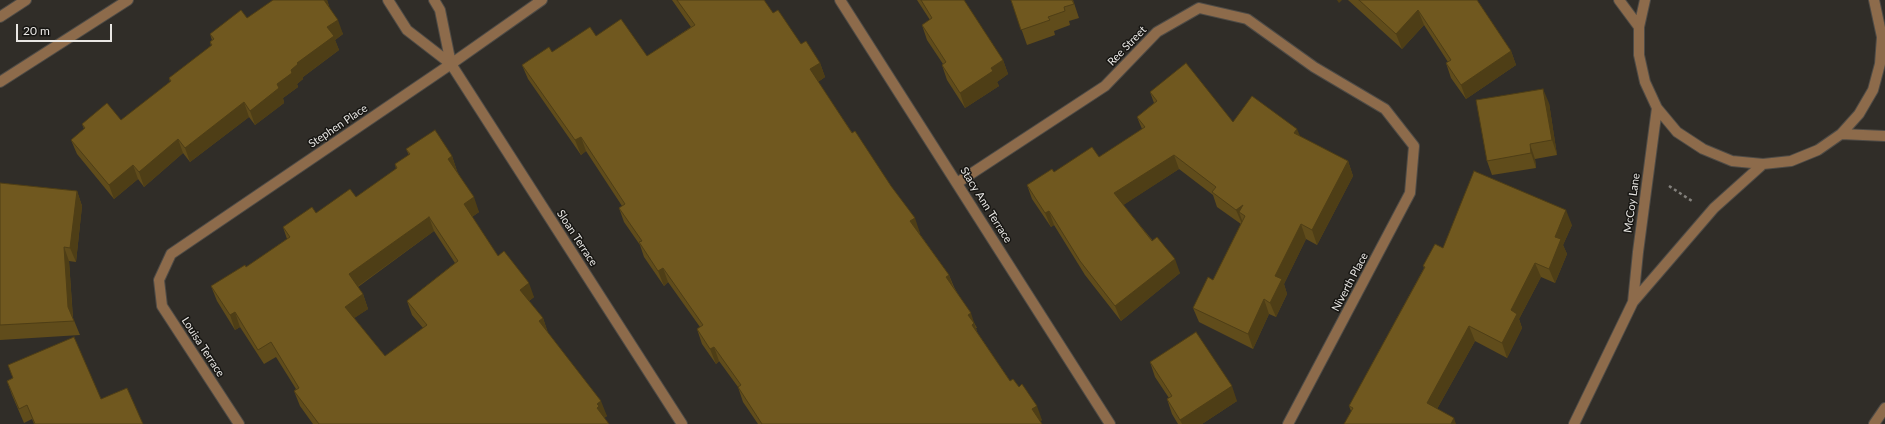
<!DOCTYPE html>
<html>
<head>
<meta charset="utf-8">
<style>
  body { margin:0 }
  #map { position:relative; width:1885px; height:424px; overflow:hidden; background:#302d28; font-family:Lato,sans-serif }
  canvas { display:block }
  .scale { position:absolute; left:16px; top:24px; width:96px; height:18px; box-sizing:border-box; border:2px solid #e9e7e4; border-top:0; padding-left:5px; font-size:12px; line-height:14px; white-space:nowrap; color:#e9e7e4; -webkit-text-stroke:3px #171613; paint-order:stroke }
</style>
</head>
<body>
<div id="map">
<canvas width="1885" height="424"></canvas>
<div class="scale">20 m</div>
</div>
<script>
const g = document.querySelector('canvas').getContext('2d');
g.lineJoin = 'round';
function poly(rows) {
  const path = new Path2D();
  for (const r of rows) {
    path.moveTo(r[0], r[1]);
    for (let i = 2; i < r.length; i += 2) path.lineTo(r[i], r[i + 1]);
  }
  return path;
}
function trace(path, color, width, dash) {
  g.strokeStyle = color;
  g.lineWidth = width;
  g.lineCap = dash ? 'butt' : 'round';
  g.setLineDash(dash || []);
  g.stroke(path);
}
function fillPath(path, color) {
  g.fillStyle = color;
  g.fill(path, 'evenodd');
}
function write(font, color, halo, rows, align = 'center') {
  g.font = font + ' Lato,sans-serif';
  g.lineWidth = 3;
  g.setLineDash([]);
  g.textBaseline = 'middle';
  g.strokeStyle = halo;
  g.fillStyle = color;
  for (const [text, x, y, turn = 0] of rows) {
    g.save();
    g.translate(x, y);
    g.rotate((+turn || 0) * Math.PI / 180);
    g.textAlign = isNaN(turn) ? turn : align;
    if (halo) g.strokeText(text, 0, 0);
    g.fillText(text, 0, 0);
    g.restore();
  }
}
const path = poly([
  [1669,186,1692,201]
]);
const minor = poly([
  [388,0,407,30,451,64,682,424],
  [434,0,440,10,451,64],
  [840,0,1110,424],
  [1619,0,1639,27],
  [1645,0,1639,27,1639,55,1645,82,1657,108,1677,132,1703,149,1732,161,1763,164,1791,161,1818,150,1841,134,1859,114,1873,90,1880,64,1882,37,1874,0],
  [0,17,26,0],
  [0,82,128,0],
  [1841,134,1885,136],
  [957,183,1105,86,1157,32,1199,8,1247,19,1314,67,1385,109,1414,146,1410,193,1288,424],
  [1633,302,1638,252,1657,108],
  [239,424,162,306,159,280,171,254,451,64,542,0],
  [1574,424,1633,302,1714,208,1763,164],
  [1874,424,1885,408]
]);
const wall = poly([
  [327,0,330,9,343,34,335,40,339,50,303,77,303,79,297,84,298,87,283,98,284,103,255,125,249,117,190,162,183,153,144,187,138,179,114,199,77,154,71,140,84,129,82,124,121,120,170,82,169,78,211,46,210,42,212,40,210,34,247,18],
  [672,0,764,0,773,13,801,44,820,63,825,77,818,82,920,233,919,233,949,275,954,287,977,328,976,328,977,332,1010,381,1042,420,1040,421,1042,424,758,424,743,402,738,387,719,361,716,364,702,344,697,329,700,327,668,282,664,286,644,257,640,245,624,222,619,208,622,206,586,151,581,155,528,79,522,65,552,52,596,36,647,56,691,27],
  [917,0,964,0,1003,60,1008,74,997,82,999,86,965,108,947,80,942,65,943,64,927,40,922,25,930,20],
  [1011,0,1073,0,1079,18,1069,21,1070,25,1054,31,1055,35,1027,45],
  [1348,0,1477,0,1511,51,1516,65,1466,99,1451,78,1446,63,1448,62,1424,25,1402,49],
  [1150,92,1233,122,1300,137,1348,161,1353,176,1317,245,1306,239,1284,284,1287,294,1276,317,1269,314,1253,349,1199,322,1193,308,1213,280,1241,224,1217,207,1213,195,1179,169,1123,205,1180,273,1121,321,1085,275,1054,225,1051,227,1032,199,1027,185,1054,172,1099,157,1142,129,1137,117,1154,103],
  [1549,103,1557,155,1535,159,1536,168,1492,175,1487,161],
  [406,149,452,156,457,171,479,212,472,217,498,256,534,297,529,301,543,318,548,333,607,416,604,418,609,424,313,424,300,406,294,391,296,389,276,357,264,364,240,327,235,330,217,301,211,286,246,267,287,239,283,227,356,197,396,169,395,164,409,155],
  [434,231,455,263,407,301,412,315,423,328,385,356,354,318,368,309,363,294,358,287],
  [0,183,77,191,82,206,76,262,69,261,73,318,80,335,0,340],
  [1572,225,1563,245,1567,254,1555,283,1541,277,1519,319,1522,328,1507,358,1475,341,1437,409,1351,411,1349,406,1424,268,1423,266,1443,248],
  [1150,362,1237,401,1202,424,1178,424,1172,414,1167,399,1169,398,1155,377],
  [8,365,101,399,143,424,34,424,32,419,24,423,12,395,7,381,13,378]
]);
const shadedWall = poly([
  [322,0,327,0,330,9],
  [1337,0,1342,0,1339,3],
  [1418,10,1424,25,1402,49,1396,34],
  [338,20,343,34,335,40,339,50,303,77,303,79,297,84,298,87,283,98,284,103,255,125,250,111,291,70,327,27],
  [1511,51,1516,65,1466,99,1461,85],
  [1003,60,1008,74,997,82,999,86,965,108,960,93,991,68],
  [820,63,825,77,815,84,810,69],
  [1543,89,1549,103,1557,155,1552,140],
  [244,102,249,117,190,162,185,148],
  [1297,129,1303,143,1294,133],
  [581,137,586,151,581,155,575,140],
  [178,139,183,153,144,187,139,172],
  [1530,144,1535,159,1536,168,1531,153],
  [1174,155,1179,169,1119,208,1114,193],
  [452,156,457,171,454,173,448,159],
  [1348,161,1353,176,1317,245,1312,230],
  [133,165,138,179,114,199,109,185],
  [77,191,82,206,76,262,70,248],
  [474,197,479,212,469,219,464,204],
  [1243,205,1239,212,1243,223,1242,224,1236,210],
  [1566,210,1572,225,1563,245,1567,254,1555,283,1549,269,1555,237],
  [1049,211,1054,225,1051,227,1045,213],
  [429,217,434,231,354,289,349,274],
  [915,218,920,233,916,236,910,221],
  [1301,224,1306,239,1284,284,1287,294,1276,317,1270,303,1275,276],
  [64,247,69,261,73,321,68,307],
  [1175,259,1180,273,1121,321,1115,306],
  [1535,263,1541,277,1519,319,1522,328,1507,358,1502,343,1511,310],
  [663,268,668,282,664,286,658,271],
  [949,275,954,290,946,277],
  [529,283,534,297,525,304,520,290],
  [363,294,368,309,350,321,345,307],
  [1264,299,1269,314,1253,349,1248,334],
  [235,312,240,327,235,330,230,315],
  [971,313,979,338,977,339,968,315],
  [543,318,548,333,539,321],
  [1469,326,1475,341,1432,418,1427,403],
  [714,347,719,361,716,364,710,349],
  [1232,386,1237,401,1202,424,1182,424,1180,420],
  [601,401,607,416,604,418,597,408,597,404],
  [1037,406,1042,420,1037,424,1032,409],
  [1454,418,1456,424,1451,424]
]);
const building = poly([
  [273,0,324,0,338,20,327,27,334,36,297,63,298,64,291,70,292,73,277,84,279,88,250,111,244,102,185,148,178,139,139,172,133,165,109,185,71,140,85,128,82,124,107,103,121,120,171,81,169,78,212,45,210,42,214,39,210,34,241,10,247,18,273,0],
  [677,0,764,0,773,13,778,10,801,44,806,41,820,63,810,69,852,133,855,131,891,186,915,218,910,221,949,275,946,277,971,313,968,315,974,323,972,325,1010,381,1013,379,1019,387,1022,384,1037,406,1032,409,1042,424,762,424,738,387,741,385,714,347,710,349,697,329,703,325,663,268,658,271,639,242,642,241,619,208,625,204,581,137,575,140,522,65,549,47,552,52,590,27,596,36,621,19,647,56,695,25,677,0],
  [921,0,964,0,1003,60,991,68,993,71,960,93,942,65,946,62,922,25,932,18,921,0],
  [1011,0,1072,0,1074,4,1064,7,1065,11,1048,17,1050,20,1021,30,1011,0],
  [1359,0,1477,0,1511,51,1461,85,1446,63,1451,60,1418,10,1396,34,1359,0],
  [1186,63,1233,122,1252,96,1297,129,1294,133,1348,161,1312,230,1301,224,1275,276,1282,279,1270,303,1264,299,1248,334,1193,308,1208,277,1213,280,1245,216,1239,212,1243,205,1236,210,1212,192,1216,187,1174,155,1114,193,1152,241,1157,237,1175,259,1115,306,1080,261,1049,211,1045,213,1027,185,1052,169,1054,172,1092,147,1099,157,1145,127,1137,117,1157,101,1150,92,1186,63],
  [1543,89,1552,140,1530,144,1531,153,1487,161,1476,100,1543,89],
  [435,130,452,156,448,159,474,197,464,204,498,256,504,251,529,283,520,290,543,318,539,321,601,401,597,404,599,406,597,408,609,424,319,424,294,391,299,388,271,342,258,350,235,312,230,315,211,286,245,265,246,267,290,237,283,227,312,207,316,213,350,189,356,197,397,168,395,164,410,154,406,149,435,130],
  [429,217,458,261,407,301,427,325,385,356,345,307,363,294,349,274,429,217],
  [1474,171,1566,210,1555,237,1561,239,1549,269,1535,263,1511,310,1517,314,1502,343,1469,326,1427,403,1454,418,1451,424,1344,424,1353,408,1349,406,1425,267,1423,266,1435,244,1443,248,1474,171],
  [0,183,77,191,70,248,64,247,68,307,74,321,0,325,0,183],
  [1196,332,1232,386,1180,420,1167,399,1172,396,1150,362,1196,332],
  [74,337,101,399,127,388,143,424,35,424,27,405,19,409,7,381,13,378,8,365,74,337]
]);
const streetNames = [
  ["Ree Street",1127,46,-46],
  ["Stephen Place",338,126,-34],
  ["McCoy Lane",1632,203,-82],
  ["Stacy Ann Terrace",986,205,58],
  ["Sloan Terrace",577,238,57],
  ["Niverth Place",1350,282,-62],
  ["Louisa Terrace",203,347,57]
];
trace(minor, '#4e4b46', 12);
trace(path, '#83807c', 2.5, [3, 3]);
trace(minor, '#8d6b4b', 10);
fillPath(wall, '#604c1b');
fillPath(shadedWall, '#4e3e16');
fillPath(building, '#70581f');
trace(building, '#4e3e16', 1);
write('11px', '#e9e7e4', '#171613', streetNames);
</script>
</body>
</html>
